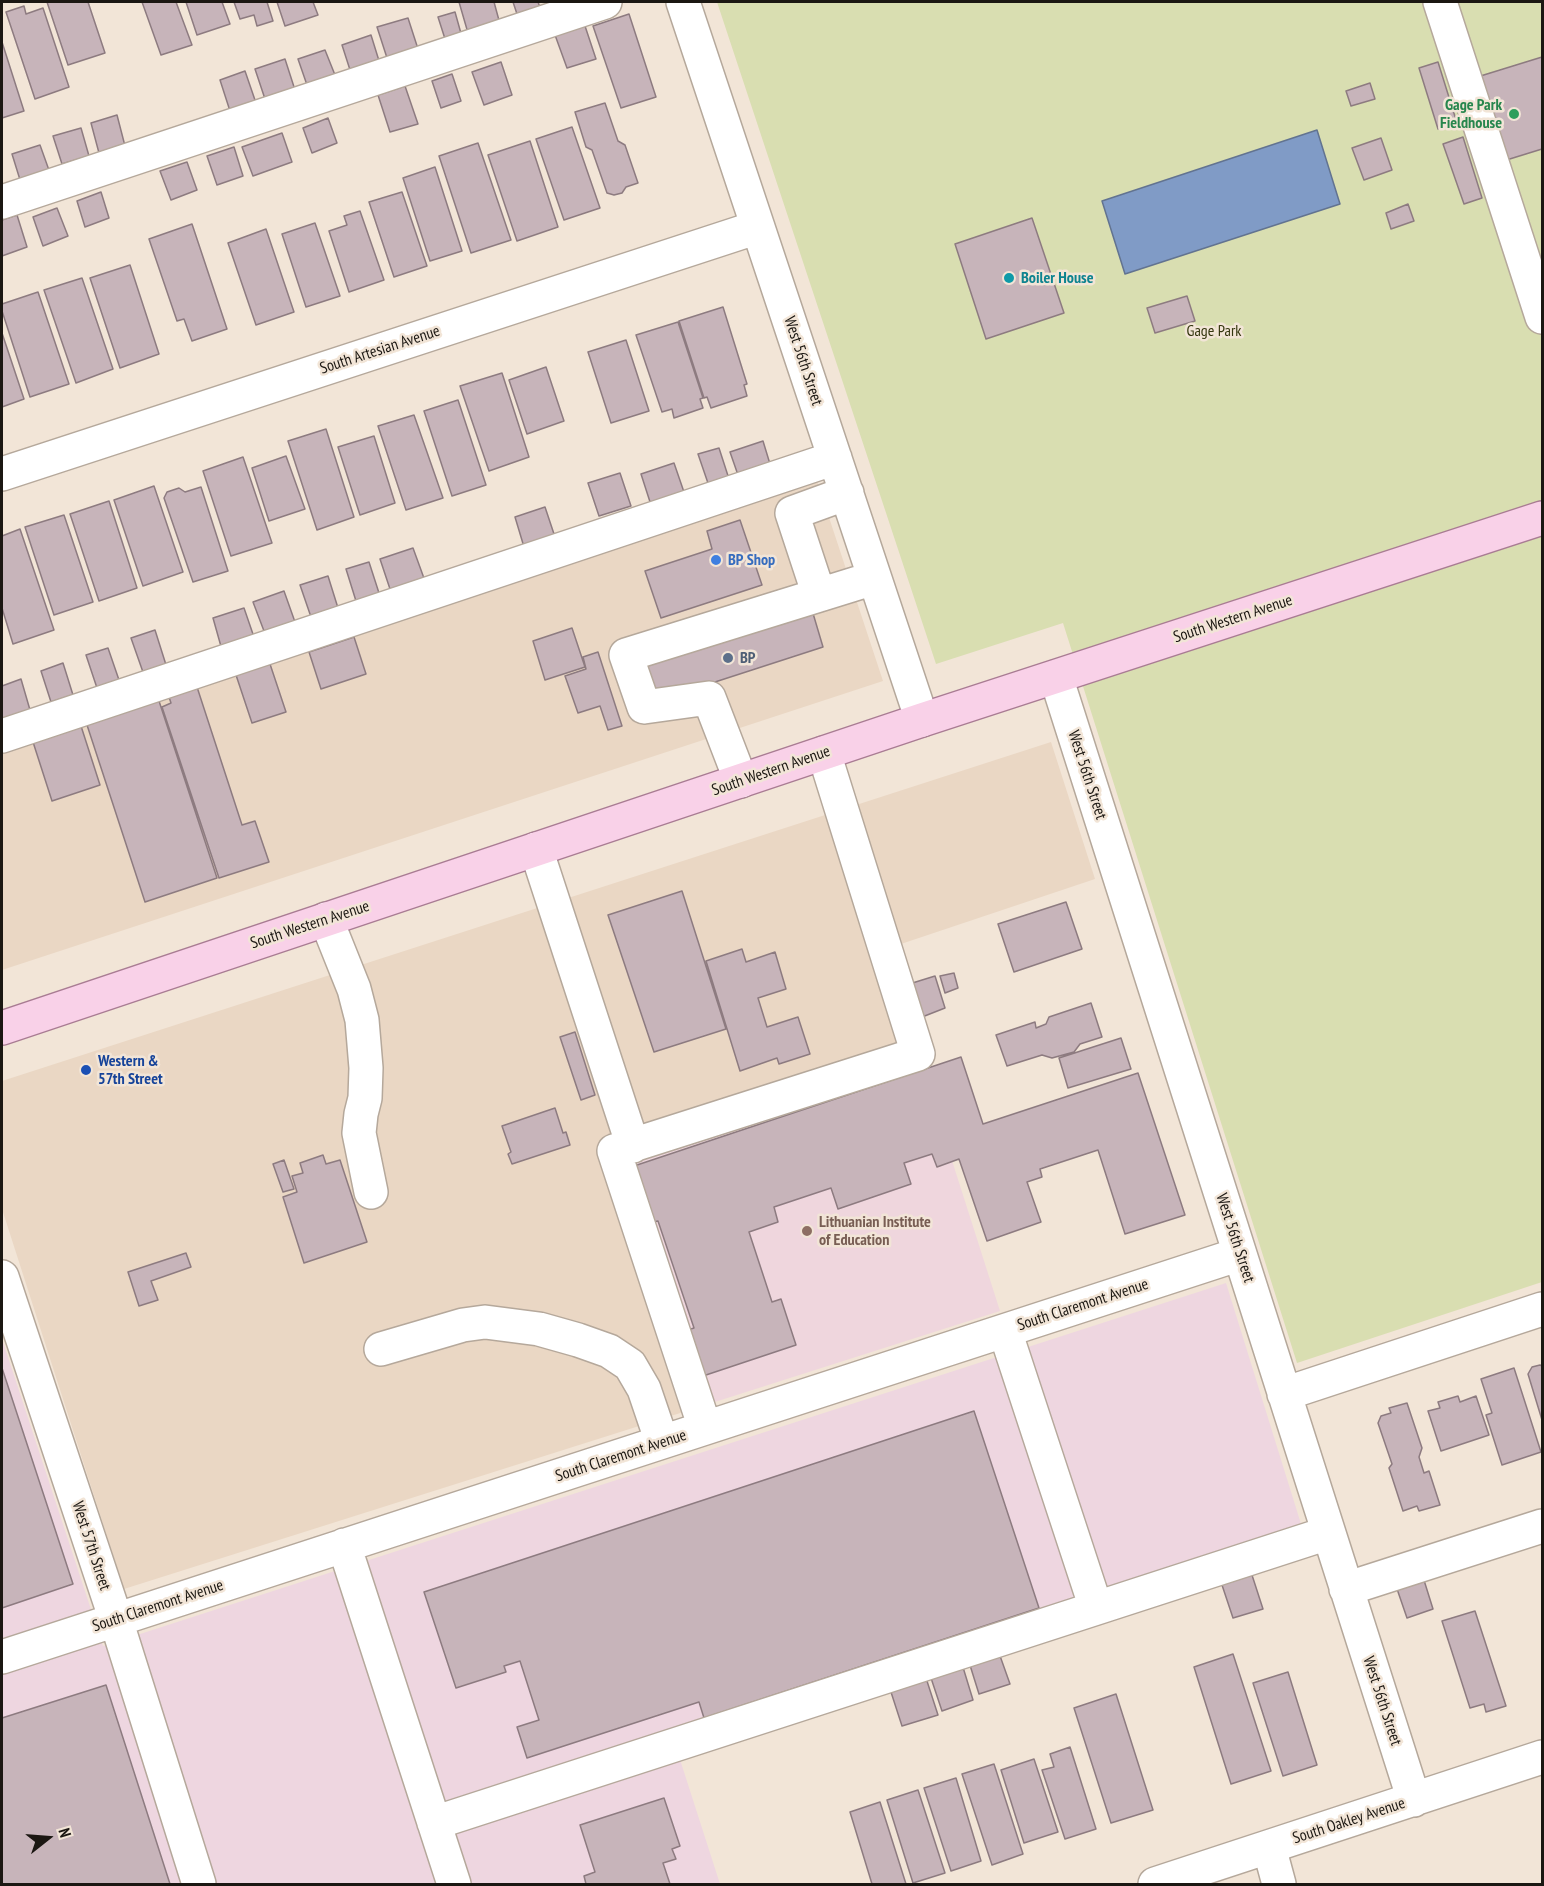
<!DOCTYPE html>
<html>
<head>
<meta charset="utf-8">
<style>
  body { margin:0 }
  #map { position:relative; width:1544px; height:1886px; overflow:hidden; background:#f2e5d7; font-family:"PT Sans Narrow",sans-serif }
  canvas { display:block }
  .frame { position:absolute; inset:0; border:3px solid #1b1712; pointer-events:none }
  .north { position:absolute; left:18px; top:1808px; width:60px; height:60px; -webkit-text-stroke:4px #f2e5d7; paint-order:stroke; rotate:73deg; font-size:16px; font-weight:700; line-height:24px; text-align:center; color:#1b1712 }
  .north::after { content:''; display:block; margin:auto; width:21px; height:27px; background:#1b1712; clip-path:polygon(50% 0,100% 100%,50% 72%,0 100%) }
</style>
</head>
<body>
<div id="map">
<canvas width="1544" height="1886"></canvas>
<div class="frame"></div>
<div class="north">N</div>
</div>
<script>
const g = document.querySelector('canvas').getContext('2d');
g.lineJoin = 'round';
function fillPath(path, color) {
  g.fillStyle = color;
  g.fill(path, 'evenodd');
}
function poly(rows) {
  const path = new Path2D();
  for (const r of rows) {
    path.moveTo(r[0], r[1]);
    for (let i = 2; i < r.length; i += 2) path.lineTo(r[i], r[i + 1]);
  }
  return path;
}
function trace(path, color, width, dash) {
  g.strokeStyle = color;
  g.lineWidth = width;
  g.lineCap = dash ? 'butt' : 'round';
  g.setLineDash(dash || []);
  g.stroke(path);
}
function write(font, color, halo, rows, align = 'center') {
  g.font = font + ' "PT Sans Narrow",sans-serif';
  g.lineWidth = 5;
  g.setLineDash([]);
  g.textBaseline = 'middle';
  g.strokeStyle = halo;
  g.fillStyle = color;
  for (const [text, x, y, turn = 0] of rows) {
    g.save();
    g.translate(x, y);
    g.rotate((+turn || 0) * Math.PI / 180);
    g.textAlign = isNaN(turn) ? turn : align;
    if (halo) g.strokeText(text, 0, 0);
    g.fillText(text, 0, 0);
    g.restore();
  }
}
const built = poly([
  [812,466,883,681,2,970,2,736],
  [1051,742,1095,879,886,949,918,1054,696,1408,124,1589,2,1209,2,1081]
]);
const industrial = poly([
  [1226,1283,1306,1540,675,1744,720,1884,2,1884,2,1339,103,1646]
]);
const education = poly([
  [918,1054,1000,1311,696,1408,614,1151]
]);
const green = poly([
  [717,2,1542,2,1542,1282,1297,1363,1063,623,936,664]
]);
const water = poly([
  [1317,130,1340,204,1125,274,1102,201,1317,130]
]);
const building = poly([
  [47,2,88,2,105,53,68,65,47,2],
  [142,2,176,2,192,45,161,55,142,2],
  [186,2,222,2,230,24,197,35,186,2],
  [234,2,267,2,273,21,257,26,254,15,240,19,234,2],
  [277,2,313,2,318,15,285,26,277,2],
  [459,2,494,2,500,24,468,33,459,2],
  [513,2,538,2,541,10,518,17,513,2],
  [24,6,26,14,43,8,69,87,35,99,6,12,24,6],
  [455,12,462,37,446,42,438,17,455,12],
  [629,14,656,97,621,108,593,26,629,14],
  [408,18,419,52,388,61,377,27,408,18],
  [585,26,596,59,567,68,555,35,585,26],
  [371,35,380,64,351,73,342,45,371,35],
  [2,42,24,111,2,118,2,42],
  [325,50,335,75,307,85,298,59,325,50],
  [1542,57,1542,149,1500,162,1474,78,1542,57],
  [285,59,295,90,265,99,255,69,285,59],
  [501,62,512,95,484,105,472,72,501,62],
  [1438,62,1457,123,1438,129,1419,68,1438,62],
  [245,71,256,103,230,111,220,80,245,71],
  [452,74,461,101,441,108,432,81,452,74],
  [1370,83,1375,99,1351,106,1346,91,1370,83],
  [405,86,418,124,390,132,378,95,405,86],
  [605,103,618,141,625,145,638,183,626,187,622,193,614,195,607,193,592,150,586,147,575,112,605,103],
  [117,115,125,146,99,153,91,123,117,115],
  [328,118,337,143,312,153,303,128,328,118],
  [572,127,600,208,564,220,536,139,572,127],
  [81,128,89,156,62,164,53,136,81,128],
  [282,133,292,162,253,176,242,147,282,133],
  [1463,137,1482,198,1464,204,1443,144,1463,137],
  [1381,138,1392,170,1364,180,1352,148,1381,138],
  [530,141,558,227,517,241,488,155,530,141],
  [478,143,511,240,471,253,439,156,478,143],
  [40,145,50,173,21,183,12,154,40,145],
  [234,147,243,176,217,185,207,156,234,147],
  [187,162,197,190,171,200,160,171,187,162],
  [435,167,462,251,430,261,403,178,435,167],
  [101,192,109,218,85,227,77,201,101,192],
  [402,192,427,266,394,277,369,202,402,192],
  [1408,204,1414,221,1391,229,1386,213,1408,204],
  [57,208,68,236,43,246,33,217,57,208],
  [360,211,384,280,349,292,329,231,347,225,344,216,360,211],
  [17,215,27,247,2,256,2,220,17,215],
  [1032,218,1064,313,986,339,955,244,1032,218],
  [315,223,340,296,306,307,282,234,315,223],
  [192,224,227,329,192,341,184,319,177,321,149,239,192,224],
  [266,229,294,312,256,325,228,243,266,229],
  [130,265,159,354,120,368,90,278,130,265],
  [82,278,113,369,76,383,44,290,82,278],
  [38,292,69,384,30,397,2,311,2,304,38,292],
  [1187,296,1195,321,1155,333,1147,308,1187,296],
  [723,307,747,384,744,385,747,396,711,408,707,397,704,398,679,321,723,307],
  [678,322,703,398,700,399,703,408,674,418,672,409,662,412,636,335,678,322],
  [2,333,24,399,2,407,2,333],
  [626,340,649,411,611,423,588,352,626,340],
  [546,367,564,421,527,434,509,380,546,367],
  [502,373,529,457,489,471,460,386,502,373],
  [458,400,486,485,452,496,424,411,458,400],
  [414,415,443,498,406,510,378,426,414,415],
  [326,429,354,517,317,530,288,441,326,429],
  [374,436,395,503,360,515,338,447,374,436],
  [763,441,770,464,738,475,730,452,763,441],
  [719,448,730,482,710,489,698,454,719,448],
  [286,456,305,509,269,521,252,468,286,456],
  [243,457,272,543,231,556,203,471,243,457],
  [674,463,685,495,651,505,641,474,674,463],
  [620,473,631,506,599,516,588,483,620,473],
  [154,486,183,572,143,586,114,500,154,486],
  [201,487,228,571,193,582,164,498,167,492,179,488,185,492,201,487],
  [109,501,137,588,99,601,70,514,109,501],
  [545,507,555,537,524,547,515,517,545,507],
  [64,515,93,602,54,615,25,527,64,515],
  [740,520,762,585,661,618,645,571,712,549,707,531,740,520],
  [20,529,54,630,13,644,2,608,2,536,20,529],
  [413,548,425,581,391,592,380,559,413,548],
  [369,562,379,593,356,601,346,569,369,562],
  [328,576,338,608,311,617,300,585,328,576],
  [284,591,295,622,264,631,253,602,284,591],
  [244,608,255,640,222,650,213,618,244,608],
  [812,610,823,647,644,705,633,669,812,610],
  [572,628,585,667,545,680,533,641,572,628],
  [155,630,167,668,144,675,131,638,155,630],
  [354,637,366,674,321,689,309,652,354,637],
  [108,648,119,680,97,688,86,655,108,648],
  [598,652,622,726,608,730,600,706,578,713,565,676,586,669,583,657,598,652],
  [63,663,73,695,51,702,41,671,63,663],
  [270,664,286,712,252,723,236,675,270,664],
  [21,679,30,710,2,719,2,686,21,679],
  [197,687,242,825,255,821,269,862,219,878,162,707,171,703,169,697,197,687],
  [159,701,217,878,145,902,87,725,159,701],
  [81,726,100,785,52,801,33,742,81,726],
  [682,891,726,1029,654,1052,608,915,682,891],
  [1066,902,1082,949,1014,972,998,924,1066,902],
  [742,949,746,962,775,952,786,989,758,998,767,1027,798,1017,810,1054,779,1064,777,1058,740,1071,706,961,742,949],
  [954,973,958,988,945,993,940,976,954,973],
  [935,976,945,1008,917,1019,906,985,935,976],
  [1091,1003,1102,1037,1080,1044,1074,1052,1052,1058,1042,1055,1007,1066,996,1035,1035,1022,1036,1028,1046,1024,1049,1017,1091,1003],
  [575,1032,595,1095,581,1100,560,1037,575,1032],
  [1121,1038,1131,1069,1068,1088,1059,1058,1121,1038],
  [961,1057,983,1124,1138,1073,1185,1215,1125,1234,1098,1150,1040,1169,1042,1177,1027,1182,1041,1222,987,1241,959,1159,937,1167,932,1154,904,1163,911,1184,838,1209,831,1188,774,1207,778,1222,749,1232,772,1302,781,1299,796,1345,700,1377,684,1331,694,1328,658,1221,653,1222,634,1166,961,1057],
  [555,1108,563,1133,566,1132,570,1145,512,1164,508,1154,511,1152,502,1126,555,1108],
  [323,1155,326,1164,340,1160,367,1242,304,1263,283,1197,297,1192,292,1176,303,1173,300,1163,323,1155],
  [284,1160,294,1189,283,1192,273,1164,284,1160],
  [186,1253,191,1267,151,1281,158,1300,139,1306,128,1272,186,1253],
  [1540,1365,1542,1366,1542,1420,1528,1374,1532,1367,1540,1365],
  [2,1368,73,1584,2,1608,2,1368],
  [1514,1368,1541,1452,1502,1465,1486,1415,1492,1413,1481,1379,1514,1368],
  [1458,1396,1460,1402,1476,1396,1489,1435,1441,1451,1428,1411,1440,1408,1438,1402,1458,1396],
  [1407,1403,1422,1448,1419,1457,1424,1473,1429,1471,1440,1505,1419,1511,1417,1506,1403,1511,1389,1468,1392,1464,1378,1423,1381,1416,1391,1413,1389,1408,1407,1403],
  [974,1411,1039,1608,704,1718,699,1702,527,1758,517,1727,539,1720,520,1661,504,1666,506,1672,456,1688,424,1592,974,1411],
  [1251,1572,1263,1609,1233,1618,1221,1582,1251,1572],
  [1423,1577,1433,1609,1407,1618,1396,1586,1423,1577],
  [1475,1611,1506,1706,1486,1712,1484,1704,1470,1708,1442,1621,1475,1611],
  [999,1653,1010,1684,979,1694,969,1662,999,1653],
  [1233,1654,1271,1771,1231,1784,1194,1667,1233,1654],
  [962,1664,973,1700,942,1711,930,1675,962,1664],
  [1288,1672,1317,1765,1283,1776,1253,1683,1288,1672],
  [926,1678,938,1715,902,1726,890,1689,926,1678],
  [106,1685,170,1884,2,1884,2,1718,106,1685],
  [1116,1694,1153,1810,1111,1823,1074,1708,1116,1694],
  [1070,1747,1096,1829,1065,1839,1042,1770,1054,1767,1050,1754,1070,1747],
  [1034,1759,1058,1832,1024,1843,1001,1770,1034,1759],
  [994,1764,1023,1854,992,1865,962,1774,994,1764],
  [956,1778,981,1861,951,1871,924,1788,956,1778],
  [918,1790,945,1873,913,1883,887,1800,918,1790],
  [664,1798,680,1846,672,1849,676,1859,663,1863,670,1884,586,1884,584,1876,595,1872,580,1825,664,1798],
  [880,1802,906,1884,872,1884,850,1812,880,1802]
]);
const minor = poly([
  [683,2,922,720],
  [1440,2,1542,317],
  [2,202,605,2],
  [2,474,758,227],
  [819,595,792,513,847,493],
  [1056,677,1414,1800],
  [2,736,835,458],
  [741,781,709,698,644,707,626,655,874,578],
  [536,849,633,1146],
  [326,919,354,989,362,1020,366,1068,365,1098,361,1114,359,1133,371,1192],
  [2,1277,116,1620,199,1884],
  [1005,1331,1096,1608],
  [381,1349,463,1325,485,1322,539,1329,578,1340,609,1351,630,1365,644,1389,662,1442],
  [1284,1394,1542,1309],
  [705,1428,614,1151,918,1054,824,753],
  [344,1545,454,1884],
  [1346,1589,1542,1526],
  [2,1657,1240,1254],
  [434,1823,1328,1533],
  [1269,1847,1279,1884],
  [1155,1884,1542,1757]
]);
const major = poly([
  [2,1028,922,720,1542,518]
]);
const markers = [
  [1514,114,6,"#2e9e5b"],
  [1009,278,6,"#0f9aa8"],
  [716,560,6,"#3f7fe0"],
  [728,658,6,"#5c6f8a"],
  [86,1070,6,"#1a4fb4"],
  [807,1231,6,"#8d6e63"]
];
const leisureNames = [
  ["Gage Park",1502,105],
  ["Fieldhouse",1502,123]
];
const cultureNames = [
  ["Boiler House",1021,278]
];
const parkNames = [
  ["Gage Park",1214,331]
];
const streetNames = [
  ["South Artesian Avenue",380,350,-18],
  ["West 56th Street",803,361,72],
  ["South Western Avenue",1233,619,-18],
  ["South Western Avenue",771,771,-19],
  ["West 56th Street",1087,775,72],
  ["South Western Avenue",310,925,-18],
  ["West 56th Street",1235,1238,72],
  ["South Claremont Avenue",1083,1305,-18],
  ["South Claremont Avenue",621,1456,-18],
  ["West 57th Street",91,1546,72],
  ["South Claremont Avenue",158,1606,-18],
  ["West 56th Street",1382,1701,72],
  ["South Oakley Avenue",1349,1821,-18]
];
const shopNames = [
  ["BP Shop",728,560]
];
const serviceNames = [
  ["BP",740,658]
];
const transitNames = [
  ["Western &",98,1061],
  ["57th Street",98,1079]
];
const educationNames = [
  ["Lithuanian Institute",819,1222],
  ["of Education",819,1240]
];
fillPath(built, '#ead7c4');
fillPath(industrial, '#eed6e0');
fillPath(education, '#efd6dd');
fillPath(green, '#d9deb1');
fillPath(water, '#809bc6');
trace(water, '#627390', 1.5);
fillPath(building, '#c7b4ba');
trace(building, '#8d7b80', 1.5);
trace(minor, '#b5a89b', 36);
trace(major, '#a97c93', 36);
trace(minor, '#fff', 33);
trace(major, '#f9d1e8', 33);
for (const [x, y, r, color] of markers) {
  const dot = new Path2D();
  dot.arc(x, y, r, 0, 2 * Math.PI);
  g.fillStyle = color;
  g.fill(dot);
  trace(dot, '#f2e5d7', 2);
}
write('bold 16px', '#27864d', '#f2e5d7', leisureNames, 'right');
write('bold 16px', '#0d838f', '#f2e5d7', cultureNames, 'left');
write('16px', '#35370f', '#f2e5d7', parkNames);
write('16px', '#1b1712', '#f2e5d7', streetNames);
write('bold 16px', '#366cbe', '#f2e5d7', shopNames, 'left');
write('bold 16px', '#4e5e75', '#f2e5d7', serviceNames, 'left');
write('bold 16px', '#164399', '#f2e5d7', transitNames, 'left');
write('bold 16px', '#785e54', '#f2e5d7', educationNames, 'left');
</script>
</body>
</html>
